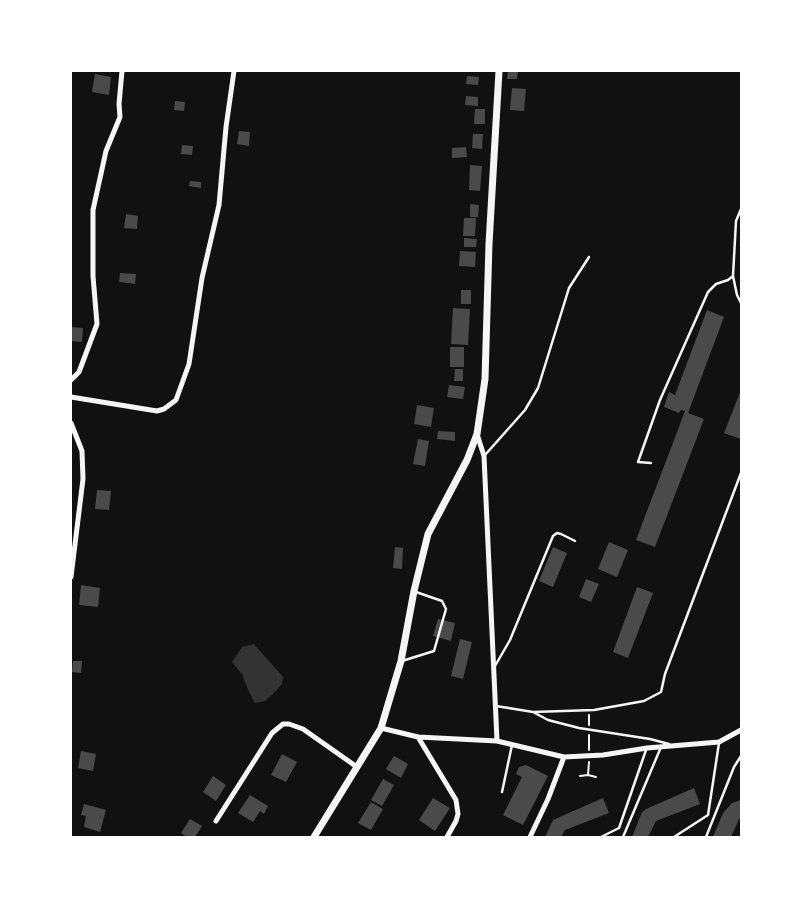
<!DOCTYPE html>
<html>
<head>
<meta charset="utf-8">
<style>
  body { margin:0 }
  #map { position:relative; width:812px; height:908px; overflow:hidden; background:#111; font-family:"Open Sans",sans-serif }
  canvas { display:block }
  .frame { position:absolute; inset:0; border:72px solid #fff; pointer-events:none }
</style>
</head>
<body>
<div id="map">
<canvas width="812" height="908"></canvas>
<div class="frame"></div>
</div>
<script>
const g = document.querySelector('canvas').getContext('2d');
g.lineJoin = 'round';
function fillPath(path, color) {
  g.fillStyle = color;
  g.fill(path, 'evenodd');
}
function poly(rows) {
  const path = new Path2D();
  for (const r of rows) {
    path.moveTo(r[0], r[1]);
    for (let i = 2; i < r.length; i += 2) path.lineTo(r[i], r[i + 1]);
  }
  return path;
}
function trace(path, color, width, dash) {
  g.strokeStyle = color;
  g.lineWidth = width;
  g.lineCap = dash ? 'butt' : 'round';
  g.setLineDash(dash || []);
  g.stroke(path);
}
const water = poly([
  [254,644,283,677,282,684,273,694,265,701,255,703,249,692,242,674,232,662,242,647]
]);
const building = poly([
  [508,71,518,71,517,79,507,79],
  [95,74,111,77,109,95,92,92],
  [467,76,479,77,478,85,466,84],
  [512,88,526,89,524,111,510,110],
  [466,96,478,97,478,106,465,105],
  [175,101,185,102,184,111,174,110],
  [475,109,485,109,485,124,474,124],
  [239,131,250,132,249,146,237,144],
  [473,134,483,134,482,149,472,148],
  [182,145,193,146,192,155,181,154],
  [466,147,467,157,452,158,452,148],
  [470,165,482,166,480,191,469,190],
  [190,181,201,182,201,188,189,186],
  [470,204,479,205,478,217,470,217],
  [126,214,138,216,137,229,124,228],
  [464,218,476,218,475,236,463,236],
  [464,238,477,239,476,247,464,247],
  [460,251,476,252,475,267,459,266],
  [120,273,136,274,135,284,119,282],
  [461,290,471,290,471,304,461,304],
  [453,308,470,309,468,345,451,344],
  [707,310,724,317,688,413,704,419,655,547,636,540,685,411,681,410,679,413,664,407,669,392,675,395],
  [71,327,83,328,82,342,71,341],
  [450,347,464,347,464,367,450,367],
  [455,369,463,369,463,381,454,381],
  [449,385,465,387,463,399,447,397],
  [741,390,741,439,724,433],
  [417,405,434,408,431,427,414,424],
  [438,431,455,432,455,441,437,439],
  [418,439,429,441,425,466,413,464],
  [97,490,111,491,109,510,95,509],
  [609,542,628,550,617,577,598,569],
  [395,547,403,548,402,569,393,568],
  [553,547,567,553,553,587,539,581],
  [586,579,599,584,591,602,579,597],
  [81,585,100,588,98,607,79,605],
  [637,587,653,593,628,658,613,652],
  [438,619,455,623,451,641,433,636],
  [460,639,472,642,463,679,451,676],
  [73,661,82,661,81,673,72,672],
  [81,751,96,754,93,771,78,768],
  [282,754,297,762,286,782,271,775],
  [394,756,408,764,401,778,386,769],
  [526,765,548,776,523,825,503,815,522,777,516,774,519,767],
  [213,776,226,785,216,801,203,792],
  [383,779,394,785,382,806,371,800],
  [694,788,700,804,656,821,648,837,632,837,642,812,646,809],
  [250,795,268,806,264,814,260,811,253,822,238,813],
  [433,798,450,808,435,831,419,820],
  [603,798,609,813,565,830,561,837,545,837,553,820],
  [741,800,741,818,739,819,731,837,713,837,723,813,732,803],
  [371,802,383,809,371,830,358,823],
  [84,804,106,810,100,832,84,827,86,816,81,815],
  [190,819,202,826,195,837,187,837,181,833]
]);
const path = poly([
  [589,715,589,725],
  [589,735,589,750],
  [588,775,589,762],
  [580,776,588,775,596,777]
]);
const service = poly([
  [733,276,737,295,741,303],
  [485,455,525,410,538,388,569,288,589,257],
  [651,463,638,462,660,400,708,292,716,284,728,280,733,276,736,221,741,209],
  [402,661,434,651,446,609,442,601,416,592],
  [495,666,510,640,553,536,557,533,561,534,575,541],
  [496,706,533,712,548,720,579,728,650,739,669,744],
  [533,712,594,710,644,701,661,692,665,674,741,473],
  [502,792,512,745],
  [601,837,619,828,646,750],
  [623,837,661,747],
  [674,837,708,815,719,743],
  [706,837,734,767,741,756]
]);
const minor = poly([
  [71,380,79,372,97,324,93,276,93,210,106,151,120,117,119,104,122,71],
  [71,397,157,411,164,409,176,400,189,364,202,278,219,205,226,127,234,71],
  [71,423,82,451,83,479,71,577],
  [477,434,484,456,497,741],
  [381,728,418,737,497,741,564,757,603,755,647,748,719,742,741,730],
  [418,737,456,800,458,814,456,821,447,837],
  [216,821,272,733,283,724,289,724,303,729,357,767],
  [530,837,548,799,564,757]
]);
const tertiary = poly([
  [314,837,381,728,401,661,414,591,428,534,467,460,477,434,485,379,489,244,499,71]
]);
fillPath(water, '#333');
fillPath(building, '#4a4a4a');
trace(path, '#f5f5f5', 2);
trace(service, '#f5f5f5', 2.5);
trace(minor, '#f5f5f5', 5);
trace(tertiary, '#f5f5f5', 7);
</script>
</body>
</html>
